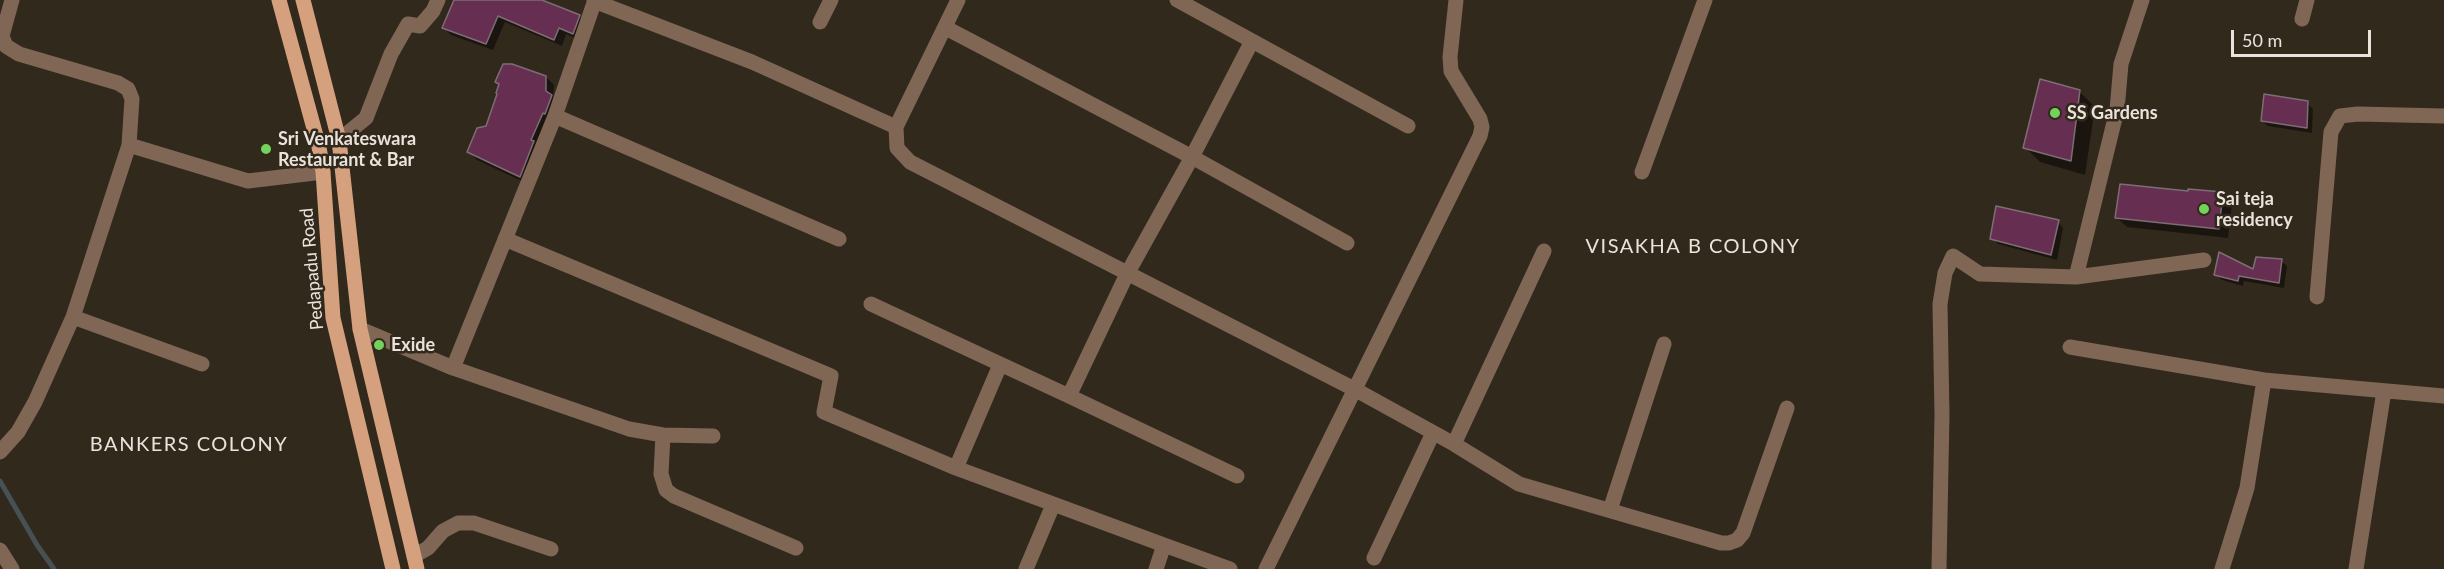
<!DOCTYPE html>
<html>
<head>
<meta charset="utf-8">
<style>
  body { margin:0 }
  #map { position:relative; width:2444px; height:569px; overflow:hidden; background:#32291d; font-family:Lato,sans-serif }
  canvas { display:block }
  .scale { position:absolute; left:2231px; top:30px; width:140px; height:27px; box-sizing:border-box; border:3px solid #eae3dc; border-top:0; padding-left:8px; font-size:18px; line-height:21px; white-space:nowrap; color:#eae3dc; -webkit-text-stroke:4px #32291d; paint-order:stroke }
</style>
</head>
<body>
<div id="map">
<canvas width="2444" height="569"></canvas>
<div class="scale">50 m</div>
</div>
<script>
const g = document.querySelector('canvas').getContext('2d');
g.lineJoin = 'round';
function fillPath(path, color) {
  g.fillStyle = color;
  g.fill(path, 'evenodd');
}
function poly(rows) {
  const path = new Path2D();
  for (const r of rows) {
    path.moveTo(r[0], r[1]);
    for (let i = 2; i < r.length; i += 2) path.lineTo(r[i], r[i + 1]);
  }
  return path;
}
function trace(path, color, width, dash) {
  g.strokeStyle = color;
  g.lineWidth = width;
  g.lineCap = dash ? 'butt' : 'round';
  g.setLineDash(dash || []);
  g.stroke(path);
}
function write(font, color, halo, rows, align = 'center') {
  g.font = font + ' Lato,sans-serif';
  g.lineWidth = 5;
  g.setLineDash([]);
  g.textBaseline = 'middle';
  g.strokeStyle = halo;
  g.fillStyle = color;
  for (const [text, x, y, turn = 0] of rows) {
    g.save();
    g.translate(x, y);
    g.rotate((+turn || 0) * Math.PI / 180);
    g.textAlign = isNaN(turn) ? turn : align;
    if (halo) g.strokeText(text, 0, 0);
    g.fillText(text, 0, 0);
    g.restore();
  }
}
const shadow = poly([
  [456,0,538,0,579,16,586,23,580,40,566,34,562,46,505,22,493,50,451,35,444,28],
  [546,77,554,85,553,98,559,104,528,184,477,160,469,152,487,127,499,94,500,85,497,82],
  [2080,92,2095,107,2085,175,2040,162,2025,147],
  [2307,103,2313,109,2312,133,2268,126,2262,121],
  [2222,193,2232,203,2228,238,2127,227,2117,218],
  [2058,222,2063,228,2057,260,1998,244,1992,238],
  [2281,261,2287,266,2284,288,2244,281,2243,286,2222,280,2216,274,2254,271]
]);
const stream = poly([
  [0,481,37,545,54,569]
]);
const building = poly([
  [454,0,542,0,580,15,573,34,559,28,554,40,498,16,486,44,442,28,454,0],
  [503,64,512,64,546,76,546,91,552,95,545,114,543,113,531,140,534,141,520,177,467,152,477,128,486,126,497,94,496,93,499,84,495,82,503,64],
  [2040,79,2080,90,2071,161,2023,148,2040,79],
  [2264,94,2308,101,2307,128,2261,121,2264,94],
  [2120,184,2188,191,2188,189,2223,192,2219,229,2115,218,2120,184],
  [1996,206,2059,220,2051,255,1990,239,1996,206],
  [2219,252,2253,269,2256,257,2282,259,2279,283,2239,276,2238,281,2214,275,2219,252]
]);
const minor = poly([
  [12,0,2,36,6,46,19,54,118,83,128,89,132,99,129,145],
  [595,0,555,116,453,368,629,429,663,435,713,436],
  [1177,0,1408,126],
  [594,1,752,62,896,127,897,148,910,162,1356,390,1454,444,1519,484,1721,543,1729,543,1737,540,1743,533,1787,408],
  [2302,19,2307,0],
  [820,22,831,0],
  [946,28,1192,157,1347,243],
  [555,116,839,239],
  [896,127,958,0],
  [339,140,366,118,391,54,408,24,420,26,433,11,438,0],
  [1642,172,1705,0],
  [505,239,831,376,824,412,956,468],
  [2076,277,2117,110,2121,64,2142,0],
  [2317,297,2331,132,2340,116,2358,114,2444,116],
  [871,304,1069,396],
  [73,317,202,364],
  [360,329,453,368],
  [2070,347,2264,380],
  [1000,365,956,468,1164,545,1156,569],
  [663,435,661,474,666,490,674,496,796,548],
  [1454,444,1544,251],
  [0,452,18,432,35,402,73,317,129,145,248,181,323,172],
  [1237,476,1069,396,1127,274,1192,157,1252,41],
  [1610,510,1664,344],
  [1164,545,1230,569],
  [0,550,12,569],
  [414,556,428,548,443,531,458,523,474,523,551,549],
  [1374,558,1433,433],
  [1026,569,1053,505],
  [1266,569,1480,136,1482,127,1480,119,1451,71,1450,57,1456,0],
  [1939,569,1942,415,1940,304,1945,273,1953,256,1980,274,2076,277,2204,260],
  [2222,569,2247,488,2264,380,2444,396],
  [2356,569,2384,391]
]);
const major = poly([
  [279,0,319,147,323,172,333,318,393,569],
  [303,0,339,140,360,329,417,569]
]);
const markers = [
  [2055,113,6,"#74d25c"],
  [266,149,6,"#74d25c"],
  [2204,209,6,"#74d25c"],
  [379,345,6,"#74d25c"]
];
const poiNames = [
  ["SS Gardens",2067,113],
  ["Sri Venkateswara",278,139],
  ["Restaurant & Bar",278,160],
  ["Sai teja",2216,199],
  ["residency",2216,220],
  ["Exide",391,345]
];
const streetNames = [
  ["Pedapadu Road",312,269,-95]
];
const neighbourhoodNames = [
  ["VISAKHA B COLONY",1693,247],
  ["BANKERS COLONY",189,445]
];
fillPath(shadow, '#0007');
trace(stream, '#465156', 5);
fillPath(building, '#662e50');
trace(building, '#7d6d75', 1.5);
trace(minor, '#7f6655', 15);
trace(major, '#d4a07e', 15);
for (const [x, y, r, color] of markers) {
  const dot = new Path2D();
  dot.arc(x, y, r, 0, 2 * Math.PI);
  g.fillStyle = color;
  g.fill(dot);
  trace(dot, '#32291d', 2);
}
write('bold 18px', '#eae3dc', '#32291d', poiNames, 'left');
write('18px', '#eae3dc', '#32291d', streetNames);
g.letterSpacing = '1.5px';
write('20px', '#eae3dc', '#32291d', neighbourhoodNames);
g.letterSpacing = '0px';
</script>
</body>
</html>
